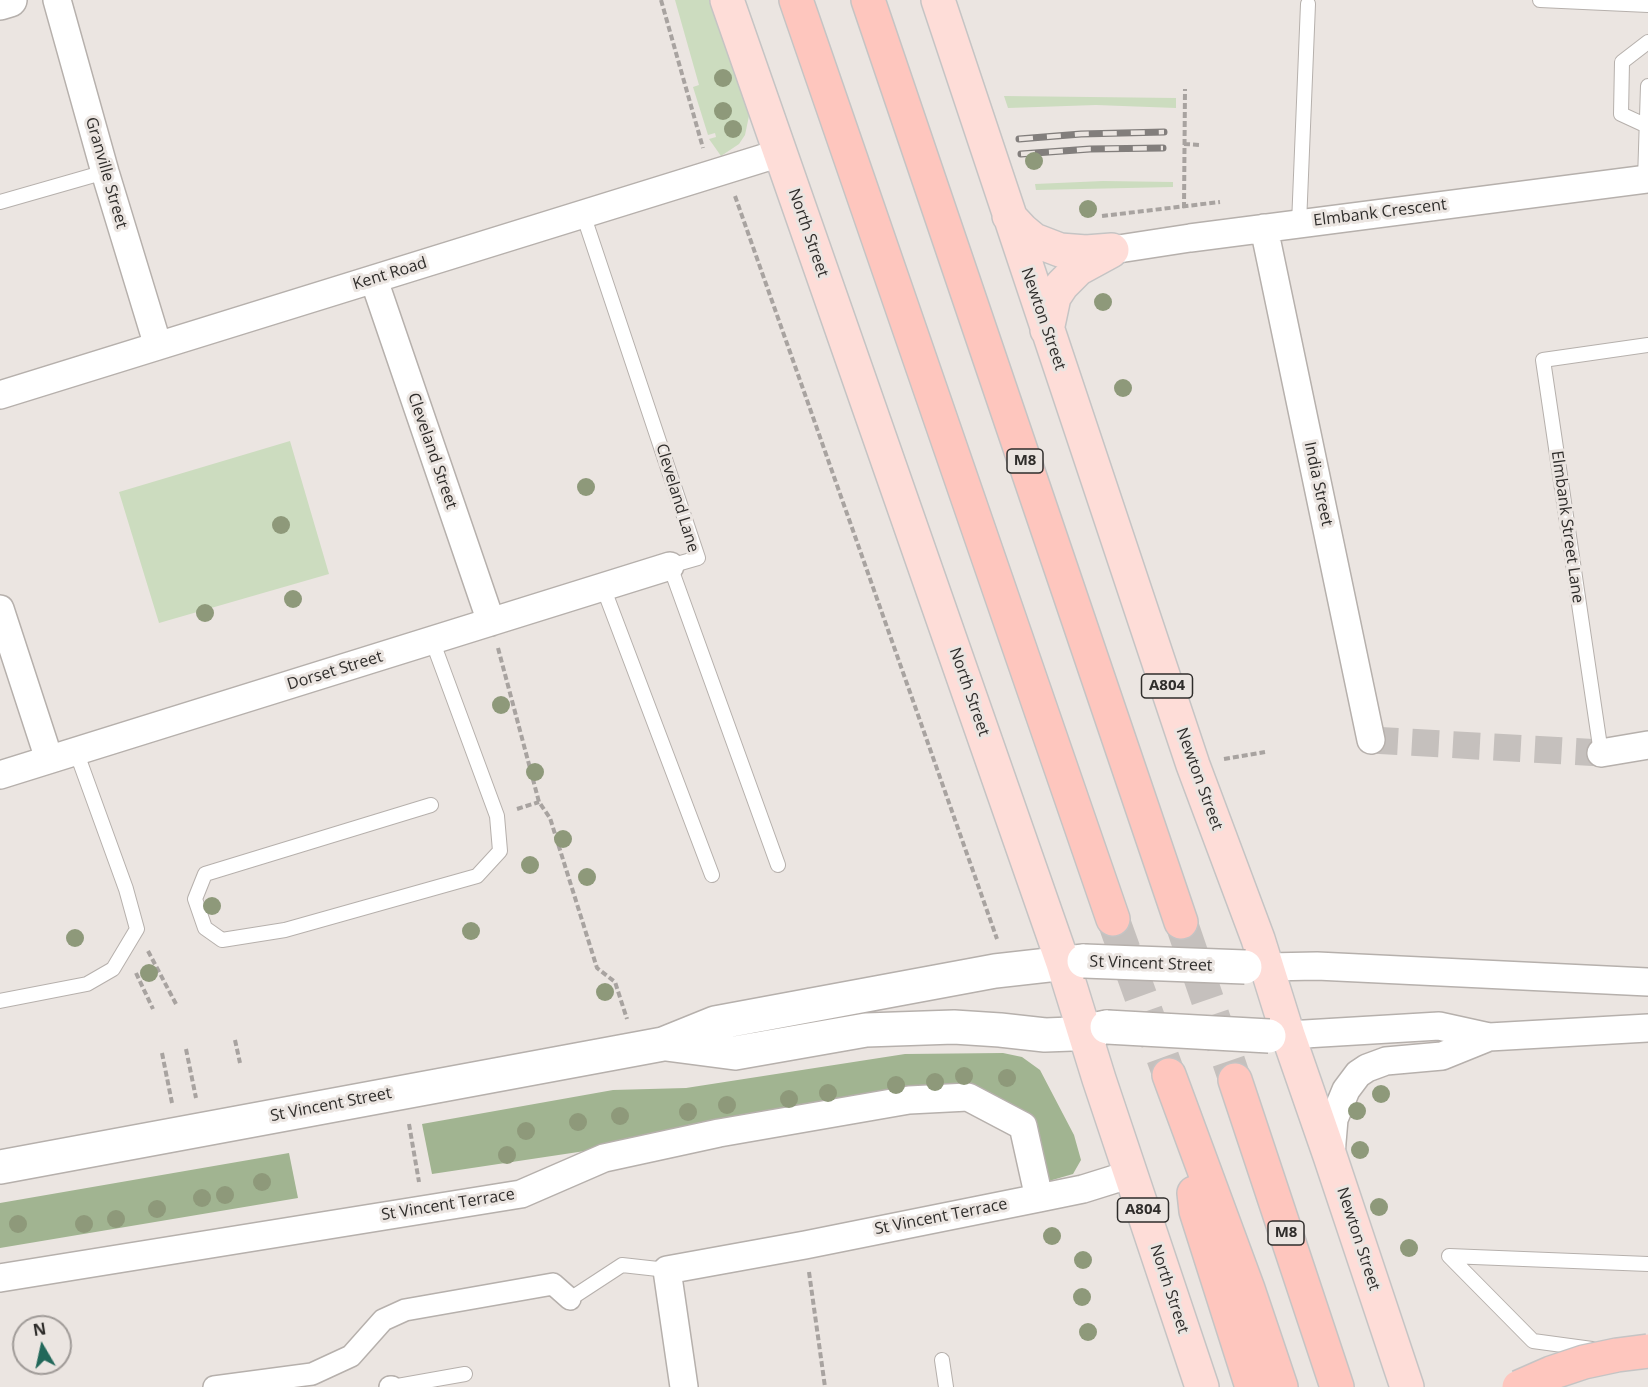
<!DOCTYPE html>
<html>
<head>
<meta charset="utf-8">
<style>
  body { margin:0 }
  #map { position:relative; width:1648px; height:1387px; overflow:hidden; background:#ebe5e1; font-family:"Open Sans",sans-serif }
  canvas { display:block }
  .north { position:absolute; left:12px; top:1315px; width:60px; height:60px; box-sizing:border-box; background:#ebe5e1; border:2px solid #a09b98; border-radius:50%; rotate:351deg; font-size:16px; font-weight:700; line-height:24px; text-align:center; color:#2f2d2b }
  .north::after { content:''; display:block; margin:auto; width:21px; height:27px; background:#22685a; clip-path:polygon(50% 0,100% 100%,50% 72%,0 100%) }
</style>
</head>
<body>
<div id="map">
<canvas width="1648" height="1387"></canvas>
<div class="north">N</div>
</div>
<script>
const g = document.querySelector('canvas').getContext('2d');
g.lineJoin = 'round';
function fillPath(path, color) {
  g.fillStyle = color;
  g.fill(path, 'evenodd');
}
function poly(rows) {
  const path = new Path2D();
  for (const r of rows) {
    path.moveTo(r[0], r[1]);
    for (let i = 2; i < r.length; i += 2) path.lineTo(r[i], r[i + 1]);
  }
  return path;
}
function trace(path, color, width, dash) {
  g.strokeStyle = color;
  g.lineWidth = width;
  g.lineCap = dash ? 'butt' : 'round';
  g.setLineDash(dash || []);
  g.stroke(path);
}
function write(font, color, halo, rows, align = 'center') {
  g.font = font + ' "Open Sans",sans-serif';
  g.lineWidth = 6;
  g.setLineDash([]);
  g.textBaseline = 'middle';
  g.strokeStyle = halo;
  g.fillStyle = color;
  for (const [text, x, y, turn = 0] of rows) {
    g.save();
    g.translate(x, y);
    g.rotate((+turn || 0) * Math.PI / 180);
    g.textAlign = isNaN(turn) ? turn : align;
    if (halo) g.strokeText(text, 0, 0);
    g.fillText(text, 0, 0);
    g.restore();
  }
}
const green = poly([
  [675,0,709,0,747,107,749,116,745,135,739,144,721,156,709,139,716,137,715,133,708,135,693,87,699,85],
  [1004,96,1176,98,1176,108,1096,105,1008,108],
  [1103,181,1173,182,1173,187,1036,190,1035,184],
  [290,441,329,574,159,623,119,492]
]);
const forest = poly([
  [1003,1053,1022,1057,1040,1070,1074,1135,1081,1160,1073,1174,1049,1181,1042,1174,988,1095,619,1141,585,1151,432,1174,422,1124,613,1090,686,1088,905,1054],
  [289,1153,298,1198,0,1248,0,1203]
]);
const minorTunnel = poly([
  [1371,740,1601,753]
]);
const motorwayTunnel = poly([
  [1113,919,1169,1075],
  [1181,922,1235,1080]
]);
const path = poly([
  [661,0,703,148],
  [1184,144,1201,145],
  [735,196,997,939],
  [1184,208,1185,89],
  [1102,216,1220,202],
  [498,648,539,802,550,818,597,968,615,982,627,1019],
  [1224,759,1265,752],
  [517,809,539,802],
  [148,951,176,1004],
  [136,973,153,1009],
  [235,1040,240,1063],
  [186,1049,196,1098],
  [162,1053,172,1103],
  [409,1124,419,1182],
  [809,1272,825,1387]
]);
const service = poly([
  [1540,0,1648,5],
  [1647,126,1621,114,1622,62,1648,42],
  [1645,180,1648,86],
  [0,202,105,172],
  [583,214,698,558,670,566,778,865],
  [1299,224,1308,4],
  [603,587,712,875],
  [1601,753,1543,360,1648,345],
  [431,805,205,874,195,899,205,928,222,940,285,930,477,876,500,851,497,816,432,640],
  [0,1001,87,984,113,969,137,929,126,889,76,751],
  [570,1299,622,1265,667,1270],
  [1592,1349,1533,1341,1449,1256,1648,1264],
  [942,1360,946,1387],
  [392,1387,465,1374]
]);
const pedestrian = poly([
  [214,1387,312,1374,351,1356,383,1320,405,1310,553,1284,570,1299],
  [390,1387,392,1387]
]);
const minor = poly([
  [57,0,105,172,158,346],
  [1264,228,1371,740],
  [1112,250,1190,238,1648,179],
  [374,280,491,622],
  [0,395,780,153],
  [0,609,49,759],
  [1601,753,1648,745],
  [0,775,670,566],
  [1267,967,1317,966,1648,982],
  [1288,1035,1439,1026,1489,1037,1648,1028],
  [1331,1154,1334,1119,1346,1090,1358,1074,1367,1068,1386,1061,1442,1056,1489,1037],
  [0,1278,521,1194,604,1158,719,1133,909,1100,968,1097,1023,1126,1039,1198],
  [684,1387,667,1270,805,1245,1039,1198,1083,1189,1131,1174]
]);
const tertiary = poly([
  [0,3,10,0],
  [666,1044,735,1053,866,1030,954,1027,1000,1030,1045,1035,1072,1034,1107,1027],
  [0,1167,663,1044,715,1023,995,971,1084,961]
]);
const primary = poly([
  [727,0,1063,963,1099,1079,1202,1387],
  [938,0,1193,765,1258,939,1288,1035,1330,1156,1407,1387],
  [1009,216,1022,230,1034,240,1060,250,1086,252,1112,250],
  [1047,330,1054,297,1062,285,1078,269,1111,251]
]);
const motorway = poly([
  [796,0,1113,919],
  [868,0,1181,922],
  [1169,1075,1248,1289,1281,1387],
  [1235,1080,1337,1387],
  [1194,1193,1196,1211,1252,1387]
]);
const rail = poly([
  [1019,139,1081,134,1164,132],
  [1021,154,1090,149,1163,148]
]);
const tertiaryBridge = poly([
  [1084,961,1245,967],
  [1107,1027,1269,1036]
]);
const motorwayBridge = poly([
  [1519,1387,1551,1373,1584,1362,1617,1355,1648,1351]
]);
const trees = [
  [723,78],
  [723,111],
  [733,129],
  [1034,161],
  [1088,209],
  [1103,302],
  [1123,388],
  [586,487],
  [281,525],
  [293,599],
  [205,613],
  [501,705],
  [535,772],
  [563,839],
  [530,865],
  [587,877],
  [212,906],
  [471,931],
  [75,938],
  [149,973],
  [605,992],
  [964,1076],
  [1007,1078],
  [935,1082],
  [896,1085],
  [828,1093],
  [1381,1094],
  [789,1099],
  [727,1105],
  [1357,1111],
  [688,1112],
  [620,1116],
  [578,1122],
  [526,1131],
  [1360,1150],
  [507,1155],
  [262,1182],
  [225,1195],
  [202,1198],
  [1379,1207],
  [157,1209],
  [116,1219],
  [18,1224],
  [84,1224],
  [1052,1236],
  [1409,1248],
  [1083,1260],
  [1082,1297],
  [1088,1332]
];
const shields = [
  [1025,461,36],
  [1167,686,51],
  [1143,1210,51],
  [1286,1233,36]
];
const shieldNames = [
  ["M8",1025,461],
  ["A804",1167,686],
  ["A804",1143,1210],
  ["M8",1286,1233]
];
const streetNames = [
  ["Granville Street",106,173,74],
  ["Elmbank Crescent",1380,213,-7],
  ["North Street",808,233,71],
  ["Kent Road",390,274,-17],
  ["Newton Street",1043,319,71],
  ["Cleveland Street",432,451,71],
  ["India Street",1318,484,78],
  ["Cleveland Lane",677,498,73],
  ["Elmbank Street Lane",1567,527,82],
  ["Dorset Street",335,671,-17],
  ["North Street",969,692,71],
  ["Newton Street",1199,779,70],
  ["St Vincent Street",1151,964,2],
  ["St Vincent Street",331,1105,-11],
  ["St Vincent Terrace",448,1205,-9],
  ["St Vincent Terrace",941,1217,-11],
  ["Newton Street",1358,1239,72],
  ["North Street",1169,1289,72]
];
fillPath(green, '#ccdcbf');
fillPath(forest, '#a1b491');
trace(minorTunnel, '#c5c0bd', 27, [27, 14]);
trace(motorwayTunnel, '#c5c0bd', 33, [33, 16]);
trace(service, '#b6b0ac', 16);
trace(pedestrian, '#b6b0ac', 24);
trace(minor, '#b6b0ac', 30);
trace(tertiary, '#b6b0ac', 36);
trace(primary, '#c5c4c4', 36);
trace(motorway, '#c5c4c4', 36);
trace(path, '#a8a3a0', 4, [6, 3]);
trace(service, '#fff', 14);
trace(pedestrian, '#fff', 21);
trace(minor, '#fff', 27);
trace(tertiary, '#fff', 33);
trace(primary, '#feddd8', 33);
trace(motorway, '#fec6be', 33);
trace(rail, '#827e7c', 7);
trace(rail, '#ebe5e1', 4.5, [14]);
trace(tertiaryBridge, '#b6b0ac', 36, []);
trace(motorwayBridge, '#c5c4c4', 36, []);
trace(tertiaryBridge, '#fff', 33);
trace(motorwayBridge, '#fec6be', 33);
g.fillStyle = '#8e997a';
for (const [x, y] of trees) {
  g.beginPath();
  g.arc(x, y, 9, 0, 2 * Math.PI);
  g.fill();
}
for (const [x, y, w] of shields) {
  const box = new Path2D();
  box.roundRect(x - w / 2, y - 12, w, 24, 4.5);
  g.fillStyle = '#ebe5e1';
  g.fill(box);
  trace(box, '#2f2d2b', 1.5);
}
write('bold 15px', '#2f2d2b', null, shieldNames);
write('16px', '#2f2d2b', '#ebe5e1', streetNames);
</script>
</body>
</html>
